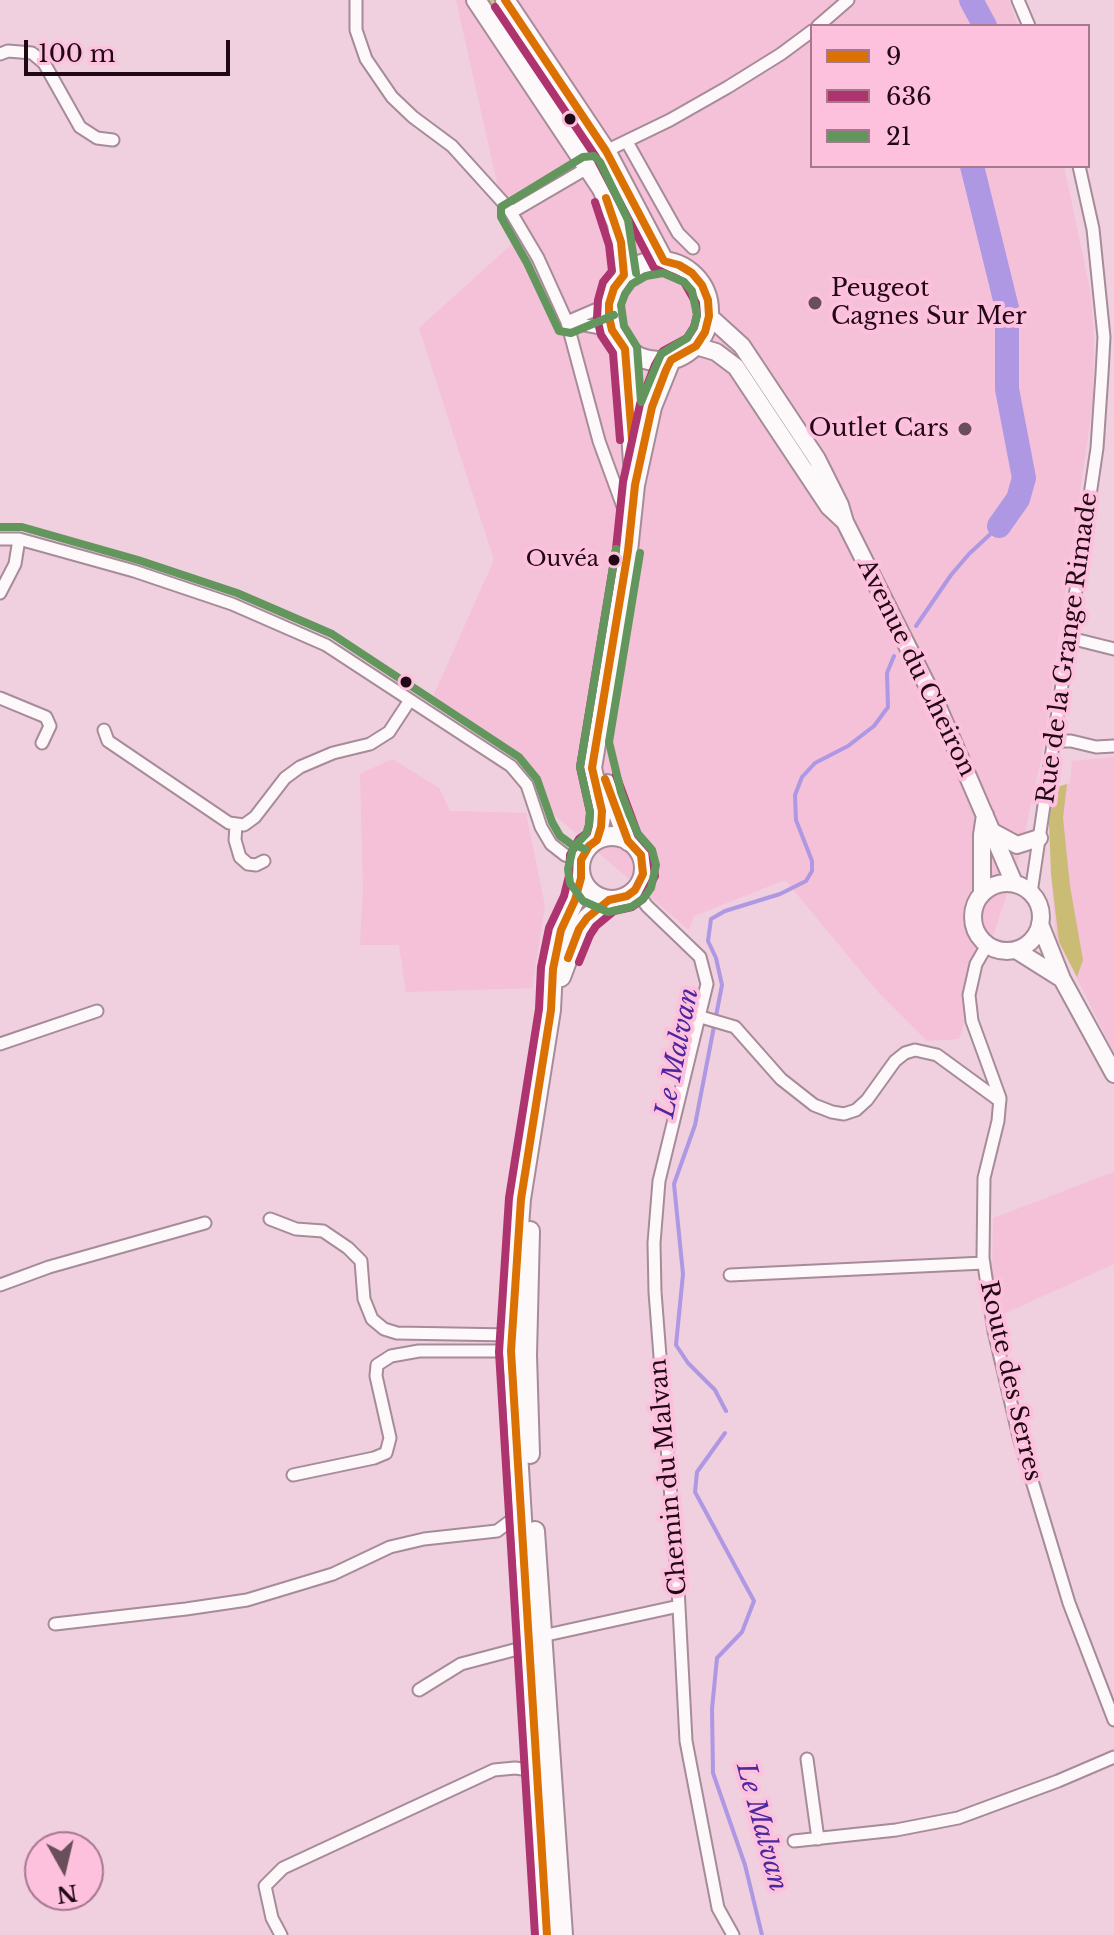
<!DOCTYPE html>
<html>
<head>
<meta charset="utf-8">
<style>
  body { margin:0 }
  #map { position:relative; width:1114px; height:1935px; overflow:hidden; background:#f0cfde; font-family:"Libre Baskerville",serif }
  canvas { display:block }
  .legend { position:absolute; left:810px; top:24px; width:280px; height:144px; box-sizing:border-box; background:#fec1dd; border:2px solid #a6778d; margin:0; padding:10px 14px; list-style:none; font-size:24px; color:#210816 }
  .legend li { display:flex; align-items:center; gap:16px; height:40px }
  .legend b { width:40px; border:2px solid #a6778d }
  .north { position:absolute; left:24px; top:1831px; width:80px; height:80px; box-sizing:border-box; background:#fec1dd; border:2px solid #a6778d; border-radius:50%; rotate:172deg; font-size:22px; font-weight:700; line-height:32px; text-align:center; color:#210816 }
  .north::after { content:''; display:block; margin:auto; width:28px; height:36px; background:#694e5c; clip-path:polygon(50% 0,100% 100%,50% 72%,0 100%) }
  .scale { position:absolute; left:24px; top:40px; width:206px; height:36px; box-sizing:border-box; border:4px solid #210816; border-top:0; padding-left:10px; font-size:24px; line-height:28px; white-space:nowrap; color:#210816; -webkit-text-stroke:6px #fec1dd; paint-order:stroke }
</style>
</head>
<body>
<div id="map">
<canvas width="1114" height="1935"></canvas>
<ul class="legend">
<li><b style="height:10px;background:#da7102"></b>9</li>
<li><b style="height:10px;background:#ae346f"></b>636</li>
<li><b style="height:10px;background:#62965d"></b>21</li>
</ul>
<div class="north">N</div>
<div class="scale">100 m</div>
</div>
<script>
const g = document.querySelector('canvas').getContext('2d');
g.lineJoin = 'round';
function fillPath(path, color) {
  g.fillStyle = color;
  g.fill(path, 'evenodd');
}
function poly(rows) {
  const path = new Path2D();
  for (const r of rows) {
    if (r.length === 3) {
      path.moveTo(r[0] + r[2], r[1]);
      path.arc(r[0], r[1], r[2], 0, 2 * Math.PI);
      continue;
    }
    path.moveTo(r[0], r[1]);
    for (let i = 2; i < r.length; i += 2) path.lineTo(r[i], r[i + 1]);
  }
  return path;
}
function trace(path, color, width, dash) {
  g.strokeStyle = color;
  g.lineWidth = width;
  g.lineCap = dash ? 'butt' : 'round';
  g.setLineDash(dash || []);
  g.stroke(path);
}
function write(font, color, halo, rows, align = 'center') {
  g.font = font + ' "Libre Baskerville",serif';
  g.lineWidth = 8;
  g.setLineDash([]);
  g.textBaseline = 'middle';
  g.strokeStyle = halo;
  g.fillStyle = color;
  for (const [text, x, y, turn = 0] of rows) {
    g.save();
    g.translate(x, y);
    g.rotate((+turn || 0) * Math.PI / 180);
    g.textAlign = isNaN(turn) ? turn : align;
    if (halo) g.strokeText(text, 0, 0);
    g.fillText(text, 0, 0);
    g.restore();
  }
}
const built = poly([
  [456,0,1009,0,1018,26,812,26,812,166,1064,166,1090,290,1094,333,1093,401,1042,755,1020,854,959,1039,927,1041,879,993,785,880,694,916,689,930,553,814,498,741,431,701,494,560,419,328,511,245],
  [1114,757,1114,1053,1056,936,1051,873,1057,787,1070,783,1072,761],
  [392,759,439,788,450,811,526,813,545,906,532,988,406,992,399,945,360,945,363,889,360,774],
  [1114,1172,1114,1264,999,1316,992,1278,993,1218]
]);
const green = poly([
  [485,0,497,0,580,122,569,127]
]);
const forest = poly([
  [1067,784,1063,818,1070,886,1083,960,1077,977,1059,942,1051,873,1049,823,1053,795,1057,787]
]);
const stream = poly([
  [916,626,951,575,969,554,999,526],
  [726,1411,715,1390,688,1363,676,1345,683,1274,674,1184,695,1125,722,985,716,958,708,941,711,919,725,911,780,894,806,881,812,871,812,861,796,820,795,795,802,777,815,763,848,746,874,726,888,707,887,673,894,656],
  [725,1433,697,1472,695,1492,754,1601,742,1632,717,1658,712,1709,713,1773,745,1865,762,1935]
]);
const river = poly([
  [971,0,985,26],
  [972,166,1007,308,1007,389,1024,478,1018,499,999,526]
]);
const minor = poly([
  [356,0,356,30,366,59,392,97,413,117,452,146,509,209,538,258,567,322,599,441,629,523],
  [1018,0,1029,26],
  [818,26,848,0],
  [0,54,8,51,32,53,44,63,80,127,97,138,113,140],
  [627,142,678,233,693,248],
  [606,151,670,120,728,87,781,54,812,31],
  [512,212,589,167],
  [567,322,609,304],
  [568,322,612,330],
  [0,539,19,539,134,571,232,604,326,645,511,766,527,785,541,827,551,844,565,855,581,860],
  [0,593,15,564,19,539],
  [1070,638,1114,649],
  [0,698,46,717,50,726,42,743],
  [104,730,108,741,229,823,244,825,255,817,285,778,300,767,333,753,370,744,389,732,410,700],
  [1055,741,1071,741,1096,747,1114,746],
  [236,825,235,840,240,857,248,864,256,865,264,861],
  [635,890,647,906,700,957,707,984,659,1181,654,1243,655,1292,678,1588,686,1741,718,1908,733,1935],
  [1031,893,1097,448,1102,374,1104,337,1093,229,1079,166],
  [987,945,976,964,969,995,972,1021,1000,1098,998,1121,984,1178,983,1258,994,1331,1020,1441,1069,1603,1114,1720],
  [701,1017,735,1027,781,1079,814,1105,832,1112,844,1114,856,1110,867,1100,895,1061,905,1053,915,1050,937,1055,1000,1101],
  [0,1044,97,1011],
  [270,1219,296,1229,323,1231,348,1248,361,1261,364,1299,372,1319,384,1329,397,1333,511,1335],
  [730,1275,984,1263],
  [0,1285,49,1267,205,1223],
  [293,1475,374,1458,386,1453,390,1438,376,1376,377,1365,391,1356,419,1351,511,1351],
  [55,1624,186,1609,247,1600,333,1574,390,1547,424,1539,497,1531,521,1513],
  [540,1634,542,1636,679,1606],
  [419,1690,461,1664,529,1646],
  [807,1759,818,1839],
  [794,1841,896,1830,958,1818,1058,1781,1114,1757],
  [281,1935,272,1918,265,1886,283,1868,494,1770,515,1768,538,1771,542,1769]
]);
const secondary = poly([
  [709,316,742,346,817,459,840,505,845,522,937,705,1014,883],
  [696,346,716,352,736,367,829,507,844,521],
  [993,832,1017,845,1039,838],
  [1007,917,34],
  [982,893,982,835,985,815],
  [1040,924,1062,979,1114,1074],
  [1016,950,1062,979]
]);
const primary = poly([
  [476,0,602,189,617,224,624,275],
  [505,0,606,151,664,261],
  [659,311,50],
  [625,349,633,462],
  [607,784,628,841],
  [612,868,32],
  [597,840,602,811,592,768,628,551,635,485,652,407,671,360],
  [561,977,579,929,587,918,609,900],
  [530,1454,527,1355,530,1231],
  [535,1531,563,1935],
  [547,1935,511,1335,521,1199,551,1010,553,969,561,930,575,900,581,878]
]);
const bus1 = poly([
  [505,0,606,151,664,261,679,265,692,273,702,285,708,300,709,316,705,332,696,346,671,360,666,370,652,407,635,485,628,551,592,768,602,811,601,827,597,840,589,846,581,860,581,878,575,900,561,930,553,969,551,1010,521,1199,511,1351,547,1935],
  [606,198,621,242,624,275,614,288,609,304,609,317,612,330,625,349,632,439],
  [568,958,579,929,587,918,609,900,627,896,635,890,643,874,641,855,628,841,605,779]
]);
const bus2 = poly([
  [495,7,596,157,654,268,684,282,696,303,697,315,694,327,687,338,663,351,655,365,640,404,623,482,616,549,580,767,590,812,589,825,587,833,579,839,570,855,569,876,564,896,549,928,541,967,539,1009,509,1198,499,1352,535,1935],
  [595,202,609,245,612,271,603,282,598,300,597,318,601,335,613,353,620,440],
  [579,962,590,935,596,926,614,911,632,907,643,899,655,876,652,851,638,835,616,775]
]);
const bus3 = poly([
  [663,273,684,282,692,291,697,315,694,327,687,338,661,354,641,402,637,347,624,326,621,305,625,294,632,284,646,276,663,273],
  [614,315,571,333,559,331,527,263,501,217,501,207,583,157,594,156,600,162,628,220,636,273],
  [0,527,22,527,138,560,237,593,332,634,519,757,537,779,552,822,560,836,571,844,585,849],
  [616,549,580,767,590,812,589,825,586,834,573,848,568,869,570,883,583,901,608,912,631,907,643,899,651,888,656,865,652,850,638,834,630,816,621,792,609,742,640,553]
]);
const markers = [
  [570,119,7,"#210816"],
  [815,303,8,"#694e5c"],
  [965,429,8,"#694e5c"],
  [614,560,7,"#210816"],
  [406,682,7,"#210816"]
];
const busNames = [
  ["Ouvéa",599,560]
];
const poiNames = [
  ["Peugeot",831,289],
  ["Cagnes Sur Mer",831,317],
  ["Outlet Cars",949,429,"right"]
];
const streetNames = [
  ["Rue de la Grange Rimade",1068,648,-82],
  ["Avenue du Cheiron",916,668,64],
  ["Route des Serres",1010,1381,77],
  ["Chemin du Malvan",669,1477,-95]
];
const waterNames = [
  ["Le Malvan",678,1053,-79],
  ["Le Malvan",761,1827,75]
];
fillPath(built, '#f4c1d8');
fillPath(green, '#cebf87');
fillPath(forest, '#cabb75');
trace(stream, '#ae98e4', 4);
trace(river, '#ae98e4', 24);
trace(minor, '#a68b98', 15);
trace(secondary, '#a68b98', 20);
trace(primary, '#a68b98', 22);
trace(minor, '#fdf8fa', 11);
trace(secondary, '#fdf8fa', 16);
trace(primary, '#fdf8fa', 18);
trace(bus1, '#da7102', 8);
trace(bus2, '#ae346f', 8);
trace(bus3, '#62965d', 8);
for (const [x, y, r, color] of markers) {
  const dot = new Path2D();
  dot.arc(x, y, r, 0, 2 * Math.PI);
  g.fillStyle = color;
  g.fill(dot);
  trace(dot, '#fec1dd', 3);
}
write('22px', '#210816', '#fec1dd', busNames, 'right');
write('24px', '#210816', '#fec1dd', poiNames, 'left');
write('24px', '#210816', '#fec1dd', streetNames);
write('italic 26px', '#4b289f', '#fec1dd', waterNames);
</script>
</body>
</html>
